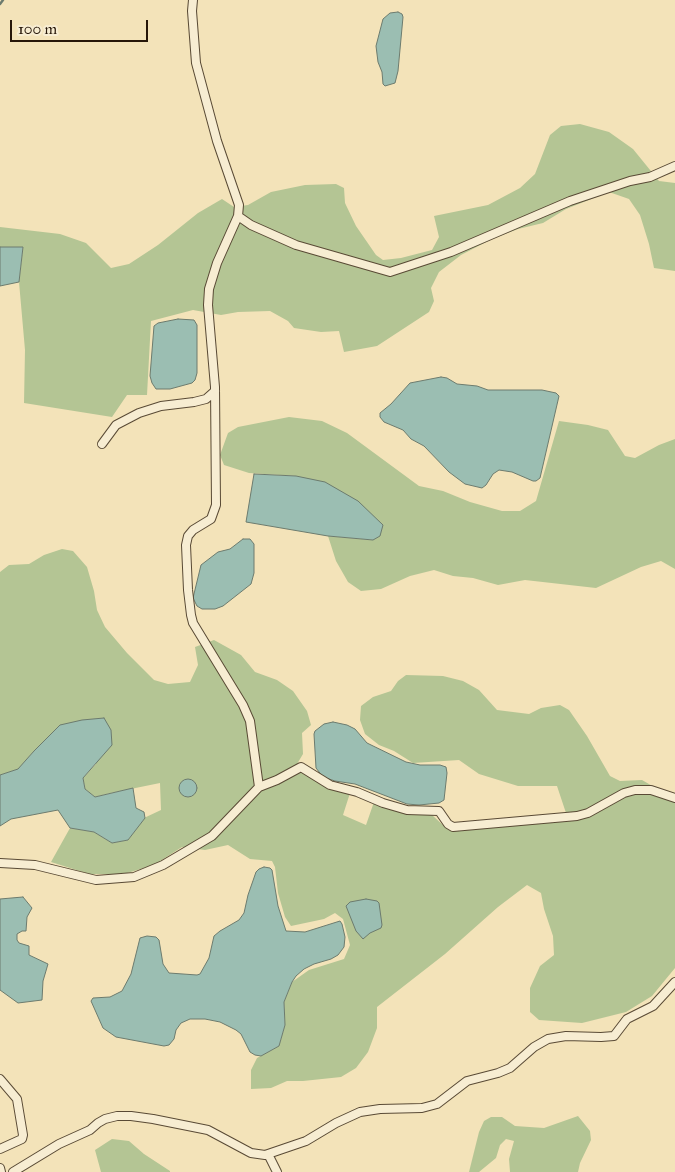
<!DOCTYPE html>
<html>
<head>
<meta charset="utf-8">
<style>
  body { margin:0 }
  #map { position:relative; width:675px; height:1172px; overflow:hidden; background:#f3e3b9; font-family:"IM FELL Great Primer",serif }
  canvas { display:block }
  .scale { position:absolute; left:10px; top:20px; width:138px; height:22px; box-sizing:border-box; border:2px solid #261709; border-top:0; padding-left:6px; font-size:15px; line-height:18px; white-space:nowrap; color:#261709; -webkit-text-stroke:4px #f7edd2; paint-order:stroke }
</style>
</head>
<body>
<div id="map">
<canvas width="675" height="1172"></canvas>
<div class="scale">100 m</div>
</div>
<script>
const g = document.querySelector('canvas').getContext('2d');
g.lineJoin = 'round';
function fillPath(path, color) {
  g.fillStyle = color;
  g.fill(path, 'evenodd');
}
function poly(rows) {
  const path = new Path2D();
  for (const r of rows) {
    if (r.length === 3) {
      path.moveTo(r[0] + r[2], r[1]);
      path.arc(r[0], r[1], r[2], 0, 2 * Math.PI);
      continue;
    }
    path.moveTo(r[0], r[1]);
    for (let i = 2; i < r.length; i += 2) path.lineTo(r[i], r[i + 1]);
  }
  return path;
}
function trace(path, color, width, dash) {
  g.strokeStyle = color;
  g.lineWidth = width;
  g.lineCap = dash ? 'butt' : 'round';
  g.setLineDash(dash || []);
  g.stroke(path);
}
const green = poly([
  [580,124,609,132,633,149,659,181,675,183,675,271,654,268,649,244,640,215,629,199,609,192,566,209,543,223,518,229,492,239,461,255,439,272,431,288,434,301,429,312,377,346,344,352,339,331,321,332,294,328,288,321,270,311,238,312,221,315,193,310,151,321,147,395,127,395,112,417,24,403,25,350,19,282,23,247,0,247,0,227,60,234,86,243,111,268,129,264,158,245,198,213,222,199,234,207,248,205,271,192,305,185,336,184,344,188,345,203,356,226,376,255,383,260,401,258,432,250,439,237,434,216,488,205,520,188,535,174,550,135,561,126],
  [289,417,322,421,347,433,419,486,443,491,470,502,502,511,520,511,536,501,559,421,588,425,608,430,625,456,635,458,659,445,675,439,675,569,661,561,641,567,596,588,525,580,498,585,473,578,453,576,434,570,410,576,381,589,361,591,348,582,336,561,328,536,373,540,296,476,249,473,224,465,220,455,228,433,238,427],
  [62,549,73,551,87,567,94,591,97,610,105,627,127,653,154,680,168,684,190,682,198,665,195,647,214,640,241,655,255,672,277,680,293,691,307,711,311,725,302,733,303,754,297,764,300,771,318,782,350,793,343,815,366,825,374,802,406,813,432,815,444,826,457,830,568,819,557,786,518,786,479,774,459,760,413,763,394,751,379,745,365,734,360,720,361,706,373,697,391,691,398,681,406,675,443,676,463,681,479,690,497,710,529,714,541,708,560,705,569,710,587,736,610,776,620,781,642,780,675,799,675,968,652,996,626,1012,582,1023,539,1020,530,1012,530,988,540,966,554,955,553,936,544,909,541,893,527,885,498,907,445,954,377,1007,377,1028,368,1052,356,1068,341,1077,303,1081,287,1081,271,1088,251,1089,251,1070,257,1058,279,1046,285,1025,284,1002,292,982,309,970,344,959,350,945,343,919,335,913,324,919,291,926,285,917,278,893,275,867,272,861,250,859,228,845,205,850,182,847,154,865,124,874,89,874,51,862,70,828,94,832,112,843,128,840,144,818,161,810,160,783,111,793,95,797,85,789,83,778,96,764,60,725,34,751,18,770,0,775,0,572,9,565,29,564,44,555],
  [578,1116,590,1131,591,1140,580,1163,578,1172,510,1172,509,1159,514,1141,506,1139,500,1145,496,1158,479,1172,469,1172,479,1132,484,1121,491,1117,502,1117,515,1126,544,1128],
  [112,1139,129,1141,144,1154,170,1171,170,1172,101,1172,95,1150]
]);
const water = poly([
  [398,12,402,14,403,17,398,71,395,83,385,86,383,84,382,72,378,62,376,46,383,19,390,13,398,12],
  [0,247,23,247,19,282,0,286,0,247],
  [178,319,194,320,197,325,197,373,195,380,192,383,170,389,156,389,152,383,150,376,154,326,158,323,178,319],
  [441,377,447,378,457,384,477,386,488,390,542,390,556,393,559,396,540,478,536,481,533,481,512,472,499,470,493,474,486,485,482,488,465,484,449,472,424,446,411,439,403,430,384,422,380,417,380,413,391,404,410,383,441,377],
  [254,474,296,476,325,482,358,501,383,525,380,536,373,540,328,536,246,522,254,474],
  [243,539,250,539,254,544,254,573,251,584,223,606,215,609,202,609,197,606,193,598,201,565,218,552,230,549,243,539],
  [104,718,111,730,112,745,83,778,85,789,95,797,133,788,136,808,144,812,145,818,128,840,112,843,94,832,70,828,58,810,11,819,0,826,0,775,18,769,34,751,60,725,82,720,104,718],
  [333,722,347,725,355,729,367,743,406,762,420,765,440,765,446,767,447,773,444,800,439,803,419,805,407,804,355,784,335,781,323,777,316,768,314,734,315,731,324,724,333,722],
  [188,788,9],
  [264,867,270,868,272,870,278,906,286,931,305,932,340,921,342,924,345,937,344,947,338,955,331,959,314,964,304,969,296,976,292,982,284,1002,285,1025,279,1046,261,1056,255,1055,250,1052,241,1034,236,1030,220,1022,205,1019,190,1019,181,1023,176,1030,174,1039,169,1045,164,1046,116,1037,103,1028,91,1001,93,998,110,997,122,991,131,974,140,938,147,936,156,937,159,940,163,964,169,973,197,975,200,974,209,958,214,936,220,931,239,920,244,913,248,895,256,872,259,869,264,867],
  [23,897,32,908,27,917,26,931,22,931,17,934,17,940,19,943,29,946,29,955,48,964,43,981,42,1000,18,1003,0,990,0,899,23,897],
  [366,899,377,901,379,903,382,925,381,928,370,933,363,939,356,931,346,906,350,902,366,899]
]);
const stream = poly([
  [0,4,3,0]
]);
const minor = poly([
  [238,216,251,225,296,245,390,272,451,252,570,201,630,181,650,177,675,166],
  [102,444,116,425,139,413,161,406,194,402,206,399,215,391],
  [259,787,277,780,301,767,330,785,357,792,383,803,407,810,439,811,448,824,453,827,577,816,588,813,624,793,635,790,651,790,675,798],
  [0,863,35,865,96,880,134,877,163,865,212,836,259,787,250,721,243,705,193,623,191,615,188,590,186,545,188,536,193,530,211,519,216,505,215,387,208,305,209,289,217,263,238,216,239,205,217,141,196,63,192,11,193,0],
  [0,1079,17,1099,23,1135,22,1139,0,1149],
  [268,1154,277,1172],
  [0,1168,1,1172],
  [13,1172,59,1144,90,1130,98,1123,105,1119,117,1116,131,1116,153,1119,208,1130,251,1153,265,1155,306,1141,336,1123,360,1112,380,1109,422,1108,437,1104,467,1081,498,1073,510,1068,534,1047,548,1039,566,1036,601,1037,614,1036,627,1019,653,1006,675,982]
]);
fillPath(green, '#b4c594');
fillPath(water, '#9bbeb2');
trace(water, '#6c7b6e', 1);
trace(stream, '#6c7b6e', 2.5);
trace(minor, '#594a35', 10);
trace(minor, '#f7edd2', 8);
</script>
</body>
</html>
